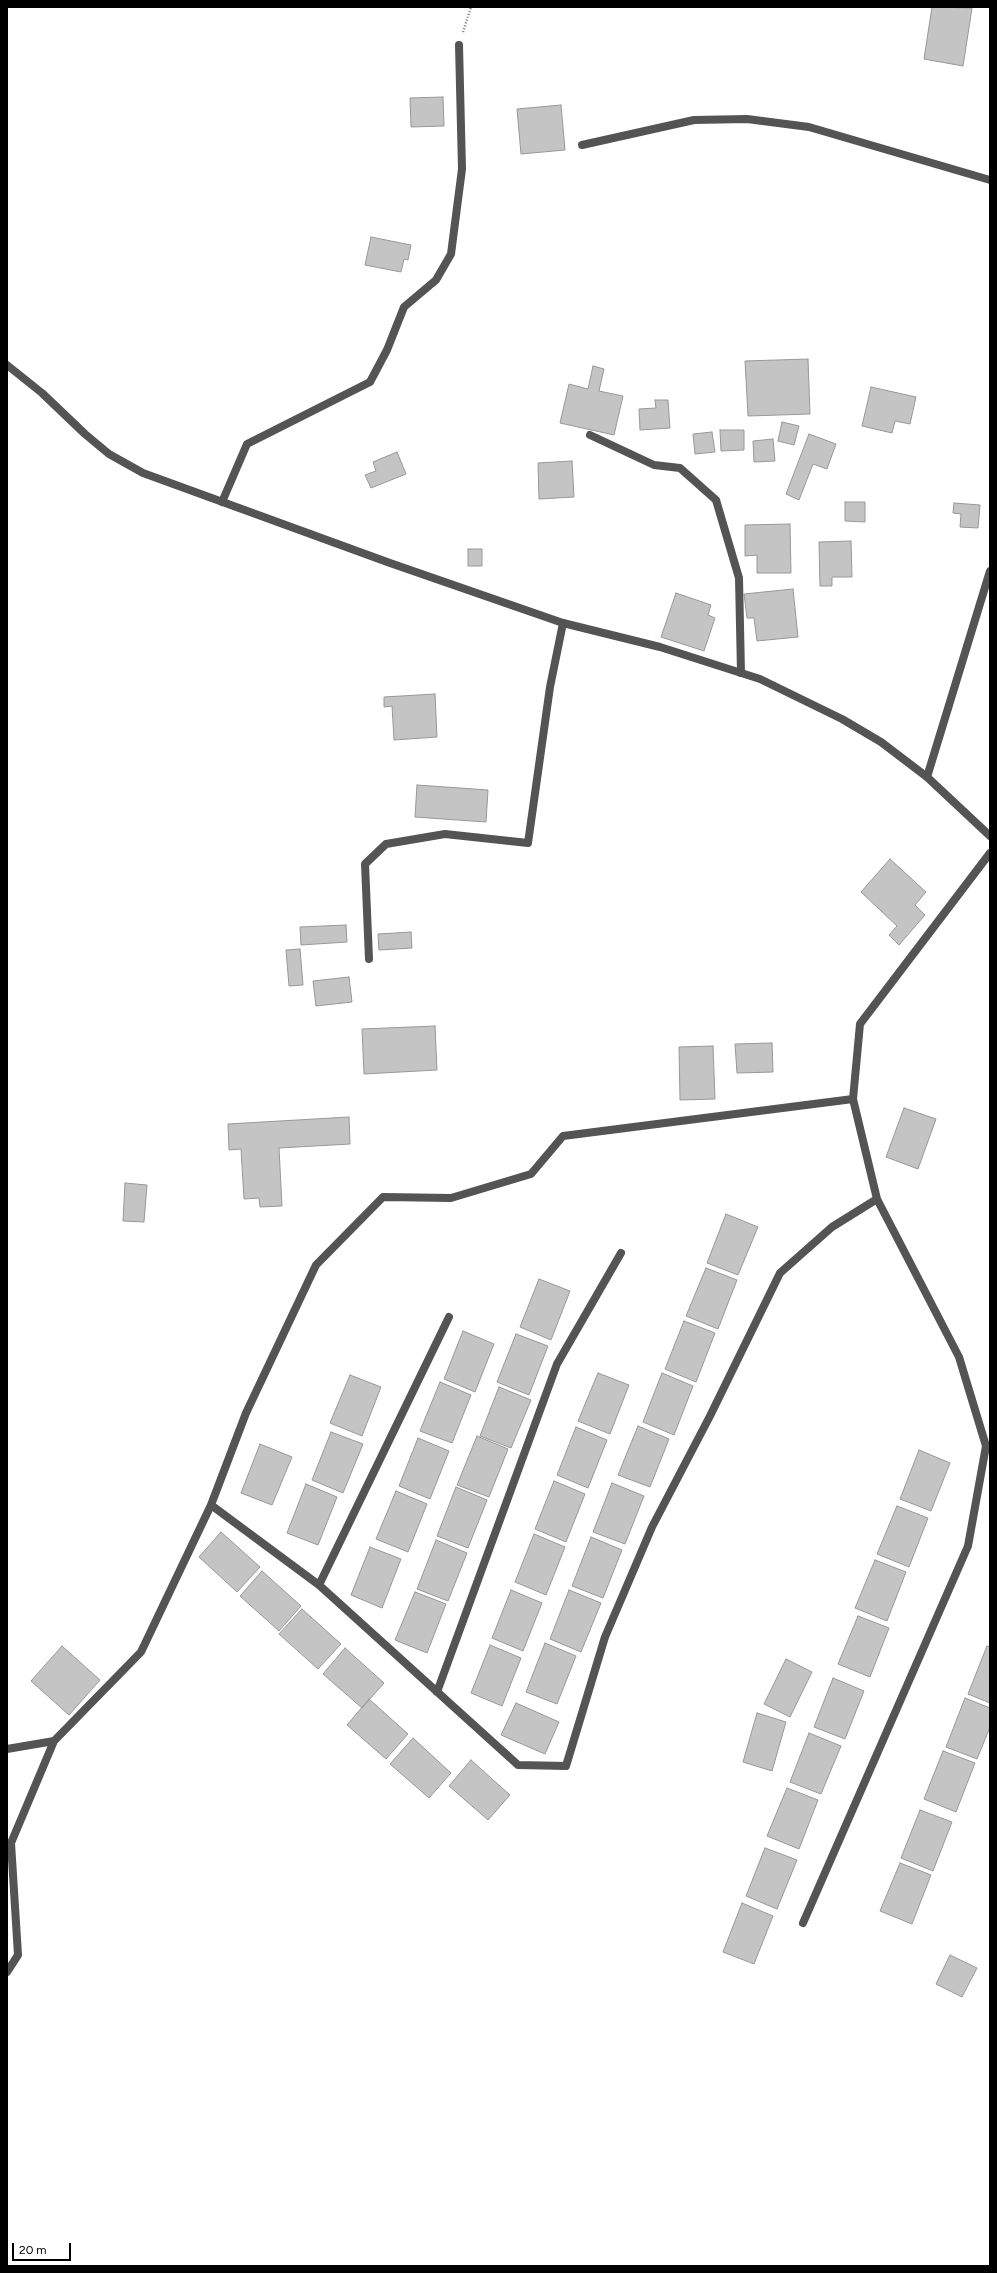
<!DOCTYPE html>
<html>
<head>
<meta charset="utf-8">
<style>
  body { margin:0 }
  #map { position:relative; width:997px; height:2273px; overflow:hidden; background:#fff; font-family:Figtree,sans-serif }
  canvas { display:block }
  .frame { position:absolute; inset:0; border:8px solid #000; pointer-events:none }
  .scale { position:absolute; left:12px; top:2243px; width:59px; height:18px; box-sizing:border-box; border:2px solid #000; border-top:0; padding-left:5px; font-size:12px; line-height:14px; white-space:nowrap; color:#000; -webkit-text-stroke:3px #fff; paint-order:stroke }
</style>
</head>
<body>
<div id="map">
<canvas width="997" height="2273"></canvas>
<div class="frame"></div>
<div class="scale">20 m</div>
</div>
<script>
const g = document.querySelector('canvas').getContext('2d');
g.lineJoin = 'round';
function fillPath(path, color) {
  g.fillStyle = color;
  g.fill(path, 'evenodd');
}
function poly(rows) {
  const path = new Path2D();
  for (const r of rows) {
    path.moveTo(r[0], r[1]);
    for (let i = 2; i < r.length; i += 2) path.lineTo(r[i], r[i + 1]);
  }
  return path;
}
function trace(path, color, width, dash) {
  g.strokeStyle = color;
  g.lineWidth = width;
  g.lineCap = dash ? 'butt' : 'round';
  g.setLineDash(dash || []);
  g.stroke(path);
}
const building = poly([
  [932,7,972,8,963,66,924,59,932,7],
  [443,97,444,126,411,127,410,98,443,97],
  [561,105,565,150,521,154,517,109,561,105],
  [371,237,411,245,408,260,404,259,401,272,365,265,371,237],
  [808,359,810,414,748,416,745,361,808,359],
  [593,366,604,369,599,391,623,396,614,435,560,423,569,384,588,389,593,366],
  [871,387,916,397,910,424,895,421,892,433,862,426,871,387],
  [655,400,668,400,670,428,640,430,639,409,656,408,655,400],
  [782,422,799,426,794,445,778,441,782,422],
  [720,430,744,430,744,450,721,451,720,430],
  [712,432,715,452,695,454,693,434,712,432],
  [809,434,836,444,827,469,813,464,799,500,786,494,809,434],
  [773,439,775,461,754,462,753,441,773,439],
  [397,452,406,474,371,488,365,475,376,471,373,462,397,452],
  [572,461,574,497,539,499,538,463,572,461],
  [845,502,865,502,865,522,845,521,845,502],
  [954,503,980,505,978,528,960,527,961,514,953,513,954,503],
  [790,524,791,573,757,573,757,555,745,556,745,525,790,524],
  [851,541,852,577,832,577,832,586,820,586,819,542,851,541],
  [468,549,482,549,482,566,468,566,468,549],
  [793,589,798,637,757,641,754,618,747,618,744,594,793,589],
  [676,593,711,605,708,615,715,618,704,651,661,637,676,593],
  [435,694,437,737,394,740,392,706,384,707,384,697,435,694],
  [417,785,488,790,486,822,415,817,417,785],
  [890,859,926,892,915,905,925,915,899,945,889,935,897,926,861,892,890,859],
  [346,925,347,942,301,945,300,927,346,925],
  [411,932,412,948,379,950,378,934,411,932],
  [300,949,303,985,289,986,286,950,300,949],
  [349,977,352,1002,316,1006,313,981,349,977],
  [435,1026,437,1070,364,1074,362,1029,435,1026],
  [772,1043,773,1072,737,1073,735,1044,772,1043],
  [713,1046,715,1099,680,1100,679,1047,713,1046],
  [904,1108,936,1119,918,1169,886,1157,904,1108],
  [349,1117,350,1144,279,1148,282,1206,260,1207,259,1198,244,1199,241,1149,229,1150,228,1124,349,1117],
  [125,1183,147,1185,144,1222,123,1221,125,1183],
  [726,1214,758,1227,738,1275,707,1263,726,1214],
  [706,1268,737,1280,718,1329,686,1316,706,1268],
  [539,1279,570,1291,551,1340,520,1327,539,1279],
  [684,1321,715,1333,696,1382,665,1369,684,1321],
  [463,1331,494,1344,475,1392,444,1379,463,1331],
  [516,1334,548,1346,529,1395,497,1382,516,1334],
  [598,1373,629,1385,610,1434,578,1421,598,1373],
  [662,1373,693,1386,674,1435,643,1422,662,1373],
  [350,1375,381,1387,362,1436,330,1423,350,1375],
  [440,1382,471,1395,452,1443,420,1431,440,1382],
  [499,1387,531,1400,511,1448,480,1436,499,1387],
  [638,1426,669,1439,650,1487,618,1475,638,1426],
  [576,1427,607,1440,588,1488,557,1475,576,1427],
  [331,1432,363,1444,343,1493,312,1480,331,1432],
  [477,1436,508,1449,489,1497,457,1485,477,1436],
  [418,1438,449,1451,430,1499,399,1486,418,1438],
  [260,1444,292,1457,272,1505,241,1493,260,1444],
  [919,1450,950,1463,931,1511,900,1499,919,1450],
  [554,1481,585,1494,566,1542,535,1529,554,1481],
  [612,1483,644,1496,625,1544,593,1532,612,1483],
  [306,1484,337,1497,318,1545,287,1533,306,1484],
  [456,1487,487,1500,468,1548,437,1536,456,1487],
  [396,1491,427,1504,408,1552,376,1539,396,1491],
  [897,1506,928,1518,909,1567,877,1554,897,1506],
  [221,1532,260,1567,237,1592,199,1557,221,1532],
  [534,1534,565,1547,546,1595,515,1582,534,1534],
  [591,1537,622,1550,603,1598,572,1586,591,1537],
  [436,1540,467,1553,448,1601,417,1589,436,1540],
  [370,1547,401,1559,382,1608,351,1595,370,1547],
  [875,1560,906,1572,887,1621,855,1608,875,1560],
  [262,1571,301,1606,279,1631,240,1596,262,1571],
  [511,1590,542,1603,523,1651,492,1638,511,1590],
  [569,1590,601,1603,581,1652,550,1639,569,1590],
  [415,1592,446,1604,427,1653,395,1640,415,1592],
  [302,1609,341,1644,318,1669,279,1634,302,1609],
  [858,1616,889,1628,870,1677,838,1664,858,1616],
  [545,1643,576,1656,557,1704,526,1692,545,1643],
  [490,1645,521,1658,502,1706,471,1693,490,1645],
  [62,1646,100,1680,69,1715,31,1681,62,1646],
  [987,1646,990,1647,990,1703,968,1694,987,1646],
  [345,1648,384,1683,362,1708,323,1674,345,1648],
  [786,1659,812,1672,790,1717,764,1704,786,1659],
  [833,1678,864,1691,845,1739,814,1727,833,1678],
  [965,1698,990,1708,990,1727,977,1759,946,1747,965,1698],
  [369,1699,408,1734,386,1759,347,1725,369,1699],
  [516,1703,559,1722,545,1754,501,1735,516,1703],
  [757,1713,786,1722,772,1771,743,1762,757,1713],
  [809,1733,841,1746,821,1794,790,1782,809,1733],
  [413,1738,451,1773,429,1798,390,1764,413,1738],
  [943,1751,975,1763,956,1812,924,1799,943,1751],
  [471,1760,510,1795,488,1820,449,1786,471,1760],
  [787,1788,818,1800,799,1849,767,1836,787,1788],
  [920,1810,952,1822,933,1871,901,1858,920,1810],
  [765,1848,797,1860,777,1909,746,1896,765,1848],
  [900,1863,931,1875,912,1924,880,1911,900,1863],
  [742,1903,773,1916,754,1964,723,1952,742,1903],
  [950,1955,977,1968,962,1997,936,1984,950,1955]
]);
const path = poly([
  [463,32,471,7]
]);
const service = poly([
  [369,959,365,864,386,844,445,834,528,843,550,687,563,623]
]);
const minor = poly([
  [582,145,694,120,747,119,809,127,990,180],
  [590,435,654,465,680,468,716,500,739,578,741,673],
  [222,502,247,444,370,382,387,350,404,307,436,280,451,254,462,169,459,45],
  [927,777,990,571],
  [211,1505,319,1585,518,1765,566,1766,605,1637,652,1527,710,1416,780,1273,832,1227,877,1199],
  [319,1585,449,1317],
  [437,1692,557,1364,621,1253],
  [7,1749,54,1741],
  [803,1923,968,1546,986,1446,959,1357,877,1199,853,1099,860,1024,990,853],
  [7,1972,18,1955,11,1843,54,1741,141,1652,211,1505,246,1413,316,1265,383,1197,451,1198,531,1174,563,1136,853,1099]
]);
const tertiary = poly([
  [7,365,42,393,85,434,109,454,143,473,390,563,563,623,660,647,760,679,842,719,881,742,927,777,990,836]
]);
fillPath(building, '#c4c4c4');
trace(building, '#989898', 1);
trace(path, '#767676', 2.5, [1, 2]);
trace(service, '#545454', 8);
trace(minor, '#545454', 8);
trace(tertiary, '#545454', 8);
</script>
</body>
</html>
